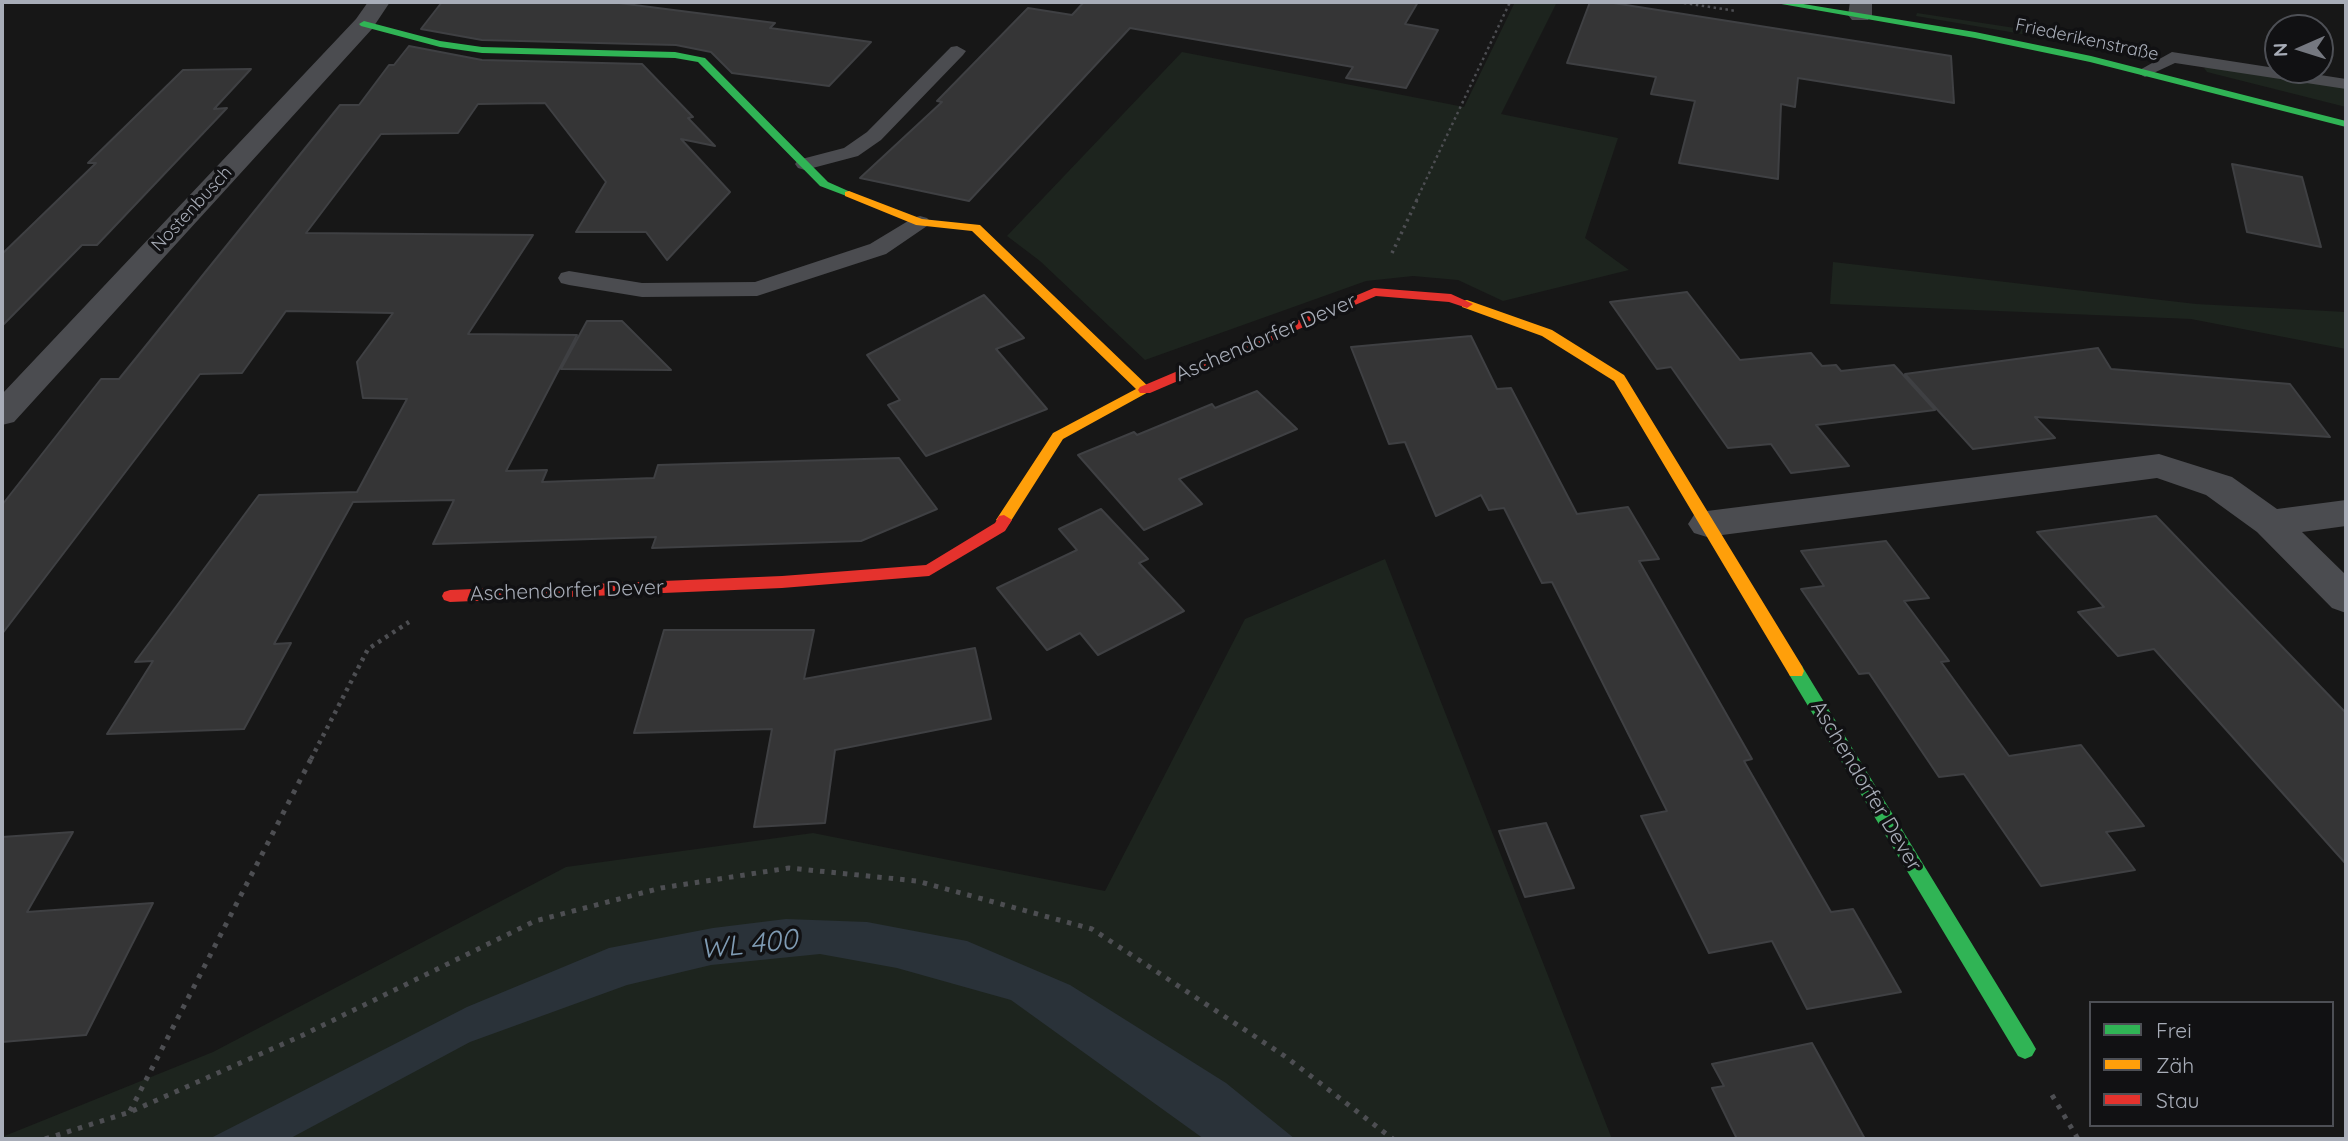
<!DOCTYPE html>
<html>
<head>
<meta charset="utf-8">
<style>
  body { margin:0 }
  #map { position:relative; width:2348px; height:1141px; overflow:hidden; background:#171717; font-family:Quicksand,sans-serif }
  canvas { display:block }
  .frame { position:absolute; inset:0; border:4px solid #a8adb8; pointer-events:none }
  .legend { position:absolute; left:2089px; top:1001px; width:245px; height:126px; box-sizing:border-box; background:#111113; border:2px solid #4d4f55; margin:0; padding:9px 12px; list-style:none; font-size:21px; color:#a8adb8 }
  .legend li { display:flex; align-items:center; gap:14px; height:35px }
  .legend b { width:35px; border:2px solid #4d4f55 }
  .north { position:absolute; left:2264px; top:14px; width:70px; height:70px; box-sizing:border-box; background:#111113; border:2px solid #4d4f55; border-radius:50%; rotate:267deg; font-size:19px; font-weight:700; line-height:28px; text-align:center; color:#a8adb8 }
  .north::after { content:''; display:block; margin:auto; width:24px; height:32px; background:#757880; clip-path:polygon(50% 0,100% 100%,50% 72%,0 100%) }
</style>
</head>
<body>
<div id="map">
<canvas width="2348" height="1141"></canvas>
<div class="frame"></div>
<ul class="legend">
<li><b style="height:9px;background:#30b455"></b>Frei</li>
<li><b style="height:9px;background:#ff9f0a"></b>Zäh</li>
<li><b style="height:9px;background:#e5322d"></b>Stau</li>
</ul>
<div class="north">N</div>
</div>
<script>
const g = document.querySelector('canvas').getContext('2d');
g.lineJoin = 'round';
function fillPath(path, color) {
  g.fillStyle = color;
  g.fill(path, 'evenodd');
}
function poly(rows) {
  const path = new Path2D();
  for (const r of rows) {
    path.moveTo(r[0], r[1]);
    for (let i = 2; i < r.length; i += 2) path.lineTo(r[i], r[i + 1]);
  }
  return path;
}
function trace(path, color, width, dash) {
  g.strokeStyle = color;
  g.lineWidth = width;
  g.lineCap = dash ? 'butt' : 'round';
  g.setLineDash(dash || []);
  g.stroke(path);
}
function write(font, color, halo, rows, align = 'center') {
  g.font = font + ' Quicksand,sans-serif';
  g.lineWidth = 7;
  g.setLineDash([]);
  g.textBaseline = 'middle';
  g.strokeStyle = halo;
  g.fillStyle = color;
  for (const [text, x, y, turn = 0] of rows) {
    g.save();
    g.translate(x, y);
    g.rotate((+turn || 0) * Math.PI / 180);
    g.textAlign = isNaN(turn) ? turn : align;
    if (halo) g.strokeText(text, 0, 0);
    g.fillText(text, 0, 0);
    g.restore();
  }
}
const green = poly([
  [1515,2,1557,2,1501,114,1618,138,1585,238,1629,270,1503,301,1458,280,1413,276,1366,281,1145,360,1040,261,1007,236,1182,52,1464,107],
  [1917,13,2028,30,2028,35,1916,16],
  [2210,67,2346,88,2346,107,2207,72,2204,68],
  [1833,262,2196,304,2346,312,2346,349,2191,319,1830,304],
  [1385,559,1612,1139,2,1139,2,1137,213,1052,566,867,813,833,1105,891,1245,619]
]);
const water = poly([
  [786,919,867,922,967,941,1070,985,1226,1083,1295,1139,1204,1139,1011,1000,897,968,820,954,711,965,627,985,470,1042,289,1139,209,1139,467,1007,609,948,713,928]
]);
const building = poly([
  [442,2,611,2,775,23,770,28,871,42,829,86,732,73,711,52,676,45,482,40,421,29,442,2],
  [1084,2,1418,2,1405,24,1438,30,1406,88,1346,78,1353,67,1130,28,969,201,860,178,942,102,937,101,1028,8,1072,15,1084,2],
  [1590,2,1607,2,1951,56,1954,103,1798,78,1795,107,1781,104,1778,179,1679,163,1695,101,1651,94,1656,77,1567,63,1590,2],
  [409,46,482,60,642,64,693,117,688,118,715,146,681,139,730,192,667,260,646,232,576,232,606,182,545,103,478,104,458,133,381,134,306,233,533,235,468,334,577,335,506,471,547,470,542,482,654,478,658,465,899,458,937,509,861,541,652,548,656,537,433,544,454,500,353,502,274,644,291,643,244,729,107,734,153,661,135,662,259,495,357,492,407,399,363,398,357,362,393,313,286,311,242,373,200,374,2,634,2,505,101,379,119,379,340,105,359,105,389,65,394,65,409,46],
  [251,69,214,109,227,108,97,245,82,245,2,326,2,254,96,163,88,163,183,70,251,69],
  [2232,164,2302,177,2321,247,2247,232,2232,164],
  [1687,292,1740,360,1811,353,1822,366,1836,365,1841,371,1894,365,1935,410,1816,425,1849,466,1791,473,1771,444,1728,448,1671,367,1657,369,1610,302,1687,292],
  [984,295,1024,338,996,349,1047,409,926,456,888,405,900,400,867,355,984,295],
  [587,321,622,321,671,370,561,369,587,321],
  [1471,336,1497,389,1511,388,1577,514,1628,507,1659,559,1639,561,1752,759,1744,761,1831,912,1853,909,1901,992,1807,1009,1772,941,1709,953,1641,816,1667,811,1552,582,1542,583,1504,508,1489,510,1481,495,1436,516,1405,442,1389,444,1351,347,1471,336],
  [2098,348,2111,369,2290,384,2330,437,2035,417,2055,438,1973,449,1905,374,2098,348],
  [1257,391,1297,429,1179,479,1202,504,1144,530,1078,455,1134,432,1137,435,1212,404,1215,408,1257,391],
  [1101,509,1148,559,1139,563,1184,611,1098,655,1080,633,1047,650,997,588,1077,550,1059,529,1101,509],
  [2156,516,2346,713,2346,864,2154,649,2118,656,2078,612,2104,607,2037,532,2156,516],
  [1886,541,1929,598,1904,601,1949,661,1941,662,2009,756,2081,745,2144,826,2106,832,2135,870,2041,886,1964,774,1939,777,1869,673,1859,674,1801,589,1824,586,1801,551,1886,541],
  [664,630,814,630,804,679,975,648,991,719,835,750,825,823,754,827,772,729,634,733,664,630],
  [1546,823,1574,888,1525,897,1499,831,1546,823],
  [73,832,27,912,153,903,86,1035,2,1042,2,837,73,832],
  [1812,1043,1865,1139,1737,1139,1712,1088,1724,1086,1712,1064,1812,1043]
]);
const pathFar3 = poly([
  [1678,2,1736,11],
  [1416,201,1510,2]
]);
const pathFar2 = poly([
  [1392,253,1417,200]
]);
const pathFar1 = poly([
  [311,759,368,649,409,622]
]);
const path = poly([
  [2052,1095,2078,1139],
  [130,1111,312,757],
  [45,1139,130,1112,301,1036,535,921,661,888,789,868,917,881,1092,929,1286,1057,1393,1139]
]);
const lane = poly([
  [957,46,966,51,963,55,881,140,858,156,805,170,798,168,795,164,798,160,844,148,867,132,951,47,957,46],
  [2172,52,2346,79,2346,89,2175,63,2145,77,2136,72,2172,52],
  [920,216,927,218,931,222,927,226,886,254,757,296,642,297,569,285,561,283,558,278,561,273,569,271,642,283,755,282,870,244,913,218,920,216]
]);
const street = poly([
  [368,2,390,2,372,29,14,422,2,425,2,394,356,19,368,2],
  [1850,2,1872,2,1872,15,1868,20,1852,20,1848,15,1850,2],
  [2159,454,2232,477,2277,509,2346,500,2346,526,2302,532,2346,575,2346,613,2332,608,2257,532,2206,495,2157,478,1707,537,1694,533,1688,524,1694,515,1707,511,2159,454]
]);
const fast = poly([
  [1770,2,1791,2,1975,32,2091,56,2346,121,2346,127,2090,62,1975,38,1770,2],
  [364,21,440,41,482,47,675,52,705,58,828,182,855,194,849,197,820,186,698,62,675,58,482,53,440,47,361,26,359,24,364,21],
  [1796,664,1802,666,2032,1042,2036,1049,2032,1056,2025,1059,2018,1056,1790,676,1788,671,1790,666,1796,664]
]);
const slow = poly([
  [849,191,922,219,980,225,1152,390,1063,439,1009,524,1004,525,996,520,1053,433,1136,389,972,231,916,225,845,196,845,192,849,191],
  [1467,300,1552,330,1624,375,1802,666,1804,671,1802,676,1790,676,1614,381,1542,336,1462,307,1462,301,1467,300]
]);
const jam = poly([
  [1374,288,1451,294,1473,304,1467,308,1449,302,1376,296,1150,393,1140,393,1138,390,1140,387,1374,288],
  [1004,515,1012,520,1005,531,929,576,782,588,450,602,444,600,442,596,444,592,450,590,782,576,926,565,995,523,999,516,1004,515]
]);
const farStreetnames = [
  ["Friederikenstraße",2087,40,12],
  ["Nostenbusch",192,209,-47]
];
const streetNames = [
  ["Aschendorfer Dever",1266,338,-23],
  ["Aschendorfer Dever",567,591,-2],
  ["Aschendorfer Dever",1866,786,59]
];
const nearWaternames = [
  ["WL 400",749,945,-6]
];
fillPath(green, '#1d241e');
fillPath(water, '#2a3239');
fillPath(building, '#353536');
trace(building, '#3f4043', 2);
trace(pathFar3, '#4d4e52', 2.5, [2.5, 3.5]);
trace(pathFar2, '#4d4e52', 3.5, [2.5, 4.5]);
trace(pathFar1, '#4d4e52', 4.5, [3.5, 5]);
trace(path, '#4d4e52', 5, [4.5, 7]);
fillPath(lane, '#4b4c50');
fillPath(street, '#4b4c50');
fillPath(fast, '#30b455');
fillPath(slow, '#ff9f0a');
fillPath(jam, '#e5322d');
write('18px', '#a8adb8', '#111113', farStreetnames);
write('21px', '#a8adb8', '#111113', streetNames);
write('italic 28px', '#7f9bb3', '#111113', nearWaternames);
</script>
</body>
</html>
